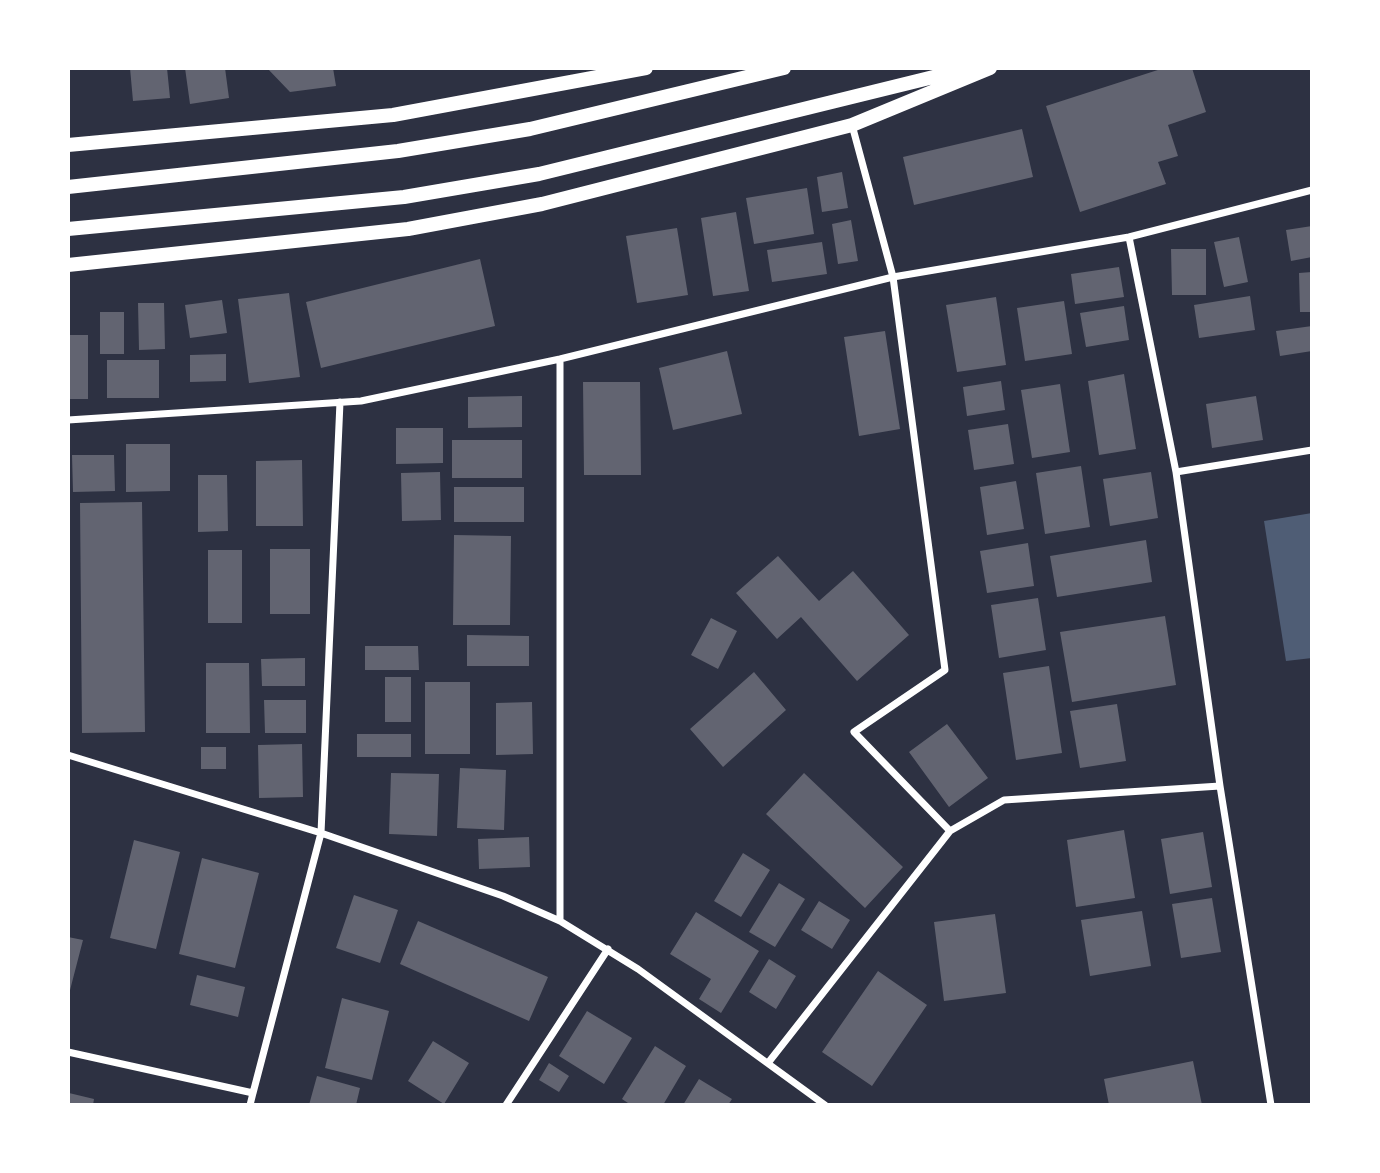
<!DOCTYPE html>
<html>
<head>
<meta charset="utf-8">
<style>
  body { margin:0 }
  #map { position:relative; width:1380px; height:1173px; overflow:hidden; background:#2d3142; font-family:"Space Grotesk",sans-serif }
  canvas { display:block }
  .frame { position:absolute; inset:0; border:70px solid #fff; pointer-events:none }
</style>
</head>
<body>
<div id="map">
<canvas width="1380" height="1173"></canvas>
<div class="frame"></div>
</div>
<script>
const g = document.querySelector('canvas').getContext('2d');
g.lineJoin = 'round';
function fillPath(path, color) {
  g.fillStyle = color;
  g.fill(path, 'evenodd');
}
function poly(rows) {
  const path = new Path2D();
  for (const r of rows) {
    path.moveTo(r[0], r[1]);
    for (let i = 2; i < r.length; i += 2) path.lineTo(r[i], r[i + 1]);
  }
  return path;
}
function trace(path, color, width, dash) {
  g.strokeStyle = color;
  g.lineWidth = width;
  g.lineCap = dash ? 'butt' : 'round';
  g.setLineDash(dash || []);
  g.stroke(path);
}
const water = poly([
  [1312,513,1312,658,1286,661,1264,521]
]);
const building = poly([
  [130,68,167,68,170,98,133,101],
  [185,68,225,68,229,98,190,104],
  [267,68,333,68,336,86,290,92],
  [1164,68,1192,68,1206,112,1168,125,1178,156,1158,162,1166,184,1080,212,1046,106],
  [1022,129,1033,177,914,205,903,157],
  [842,172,848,208,822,212,817,177],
  [807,188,814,234,754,244,746,198],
  [736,212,749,291,713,296,701,218],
  [851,220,858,261,838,264,832,224],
  [1312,226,1312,257,1291,261,1286,230],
  [677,228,688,295,637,303,626,236],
  [1239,237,1248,282,1224,287,1214,242],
  [822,242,827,274,772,282,767,250],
  [1171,249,1206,249,1206,295,1172,295],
  [480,259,495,326,321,368,306,302],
  [1119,267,1124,297,1075,304,1071,274],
  [1312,272,1312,312,1300,312,1299,273],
  [289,293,300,377,249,383,238,299],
  [1250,296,1255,330,1199,338,1194,305],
  [996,297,1006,365,957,372,946,305],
  [222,300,227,333,190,338,185,305],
  [1064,301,1072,354,1025,361,1017,308],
  [138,303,164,303,165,349,139,350],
  [1124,306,1129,340,1086,347,1080,313],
  [100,312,124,312,124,354,100,354],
  [1312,326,1312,351,1280,356,1276,331],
  [885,331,900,429,859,436,844,337],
  [68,335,88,335,88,399,68,399],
  [727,351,742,414,673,430,659,368],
  [226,354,226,381,190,382,190,355],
  [107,360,159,360,159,398,107,398],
  [1124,374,1136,449,1099,455,1088,381],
  [1001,381,1005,410,967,416,963,387],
  [583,382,640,382,641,475,584,475],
  [1060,384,1070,452,1032,458,1021,390],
  [522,396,522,427,468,428,468,397],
  [1256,396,1263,440,1212,448,1206,404],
  [1008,424,1014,464,974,470,968,430],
  [396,428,443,428,443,463,396,464],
  [452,440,522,440,522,478,452,478],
  [126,444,170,444,170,491,126,492],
  [72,455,114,455,115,491,73,492],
  [302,460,303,526,256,526,256,461],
  [1081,466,1090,527,1045,534,1036,473],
  [440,472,441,520,402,521,401,473],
  [1151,472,1158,518,1110,526,1103,479],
  [198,475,227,475,228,531,198,532],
  [1016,481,1024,529,987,535,980,487],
  [454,487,524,487,524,522,454,522],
  [142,502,145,732,82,733,80,503],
  [454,535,511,536,510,625,453,625],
  [1146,540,1152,582,1057,597,1050,556],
  [1028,543,1034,586,987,593,980,551],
  [270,549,310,549,310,614,270,614],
  [208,550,242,550,242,623,208,623],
  [778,556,819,601,853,571,909,635,857,681,801,617,777,639,736,593],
  [1038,598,1046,650,999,658,991,605],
  [1165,616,1176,685,1072,702,1060,632],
  [711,618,737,631,718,669,691,655],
  [467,635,529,636,529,666,467,666],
  [365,646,418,646,419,670,365,670],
  [305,658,305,686,262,686,261,659],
  [206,663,249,663,250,733,206,733],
  [1049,666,1062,753,1016,760,1003,673],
  [754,672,786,710,723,767,690,729],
  [385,677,411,677,411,722,385,722],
  [425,682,470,682,470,754,425,754],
  [264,700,306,700,306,733,265,733],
  [532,702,533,754,496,755,496,703],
  [1117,704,1126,761,1080,768,1070,711],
  [947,724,988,778,949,807,909,752],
  [357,734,411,734,411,757,357,757],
  [302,744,303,797,259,798,258,745],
  [201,747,226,747,226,769,201,769],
  [460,768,506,770,504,830,457,828],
  [391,773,439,774,437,836,389,834],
  [804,773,903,867,865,908,766,814],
  [1124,830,1135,898,1076,907,1067,840],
  [1203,832,1212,887,1170,894,1161,839],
  [529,837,530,867,479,869,478,839],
  [134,840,180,852,156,949,110,938],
  [743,853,770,870,741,917,714,901],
  [202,858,259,873,235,968,179,954],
  [779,883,805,899,775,947,749,932],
  [354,895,398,910,380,963,336,948],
  [1212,898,1221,952,1181,958,1172,904],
  [819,901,850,920,832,949,801,930],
  [1142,911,1151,966,1090,976,1081,920],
  [696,912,759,951,721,1013,699,999,711,979,670,954],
  [995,914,1006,993,944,1001,934,922],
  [418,921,548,977,529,1021,400,964],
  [68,937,83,940,69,994,68,994],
  [769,959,796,976,776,1009,749,992],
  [878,971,927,1005,872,1086,822,1052],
  [197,975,245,987,238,1017,190,1005],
  [342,998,389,1011,372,1080,325,1068],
  [587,1011,632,1038,604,1084,559,1056],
  [433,1041,469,1063,444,1104,408,1081],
  [655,1046,686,1066,663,1105,631,1105,622,1099],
  [1193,1061,1202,1105,1109,1105,1104,1079],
  [549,1063,569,1076,559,1092,539,1080],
  [317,1076,360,1088,356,1105,309,1105],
  [699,1079,732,1099,728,1105,683,1105],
  [69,1093,94,1099,93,1105,68,1105]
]);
const minor = poly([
  [852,125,893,277,945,670,854,732,950,831,1004,800,1220,786],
  [1129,237,1176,472,1220,786,1271,1105],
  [560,359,560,921],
  [68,420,361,401,560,359,893,277,1129,237,1312,190],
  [1176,472,1312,450],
  [68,755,321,833,503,896,560,921,638,969,825,1105],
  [68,1052,253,1093,321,833,340,402],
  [768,1063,950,831],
  [250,1105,253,1093],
  [506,1105,608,949]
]);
const secondary = poly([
  [68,145,393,115,646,68],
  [68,187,398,151,530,129,784,68],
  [68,229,404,197,539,174,970,68],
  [68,265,408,229,542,204,852,125,990,68]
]);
fillPath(water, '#4f5d75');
fillPath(building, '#626471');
trace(minor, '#fff', 7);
trace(secondary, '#fff', 14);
</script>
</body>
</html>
